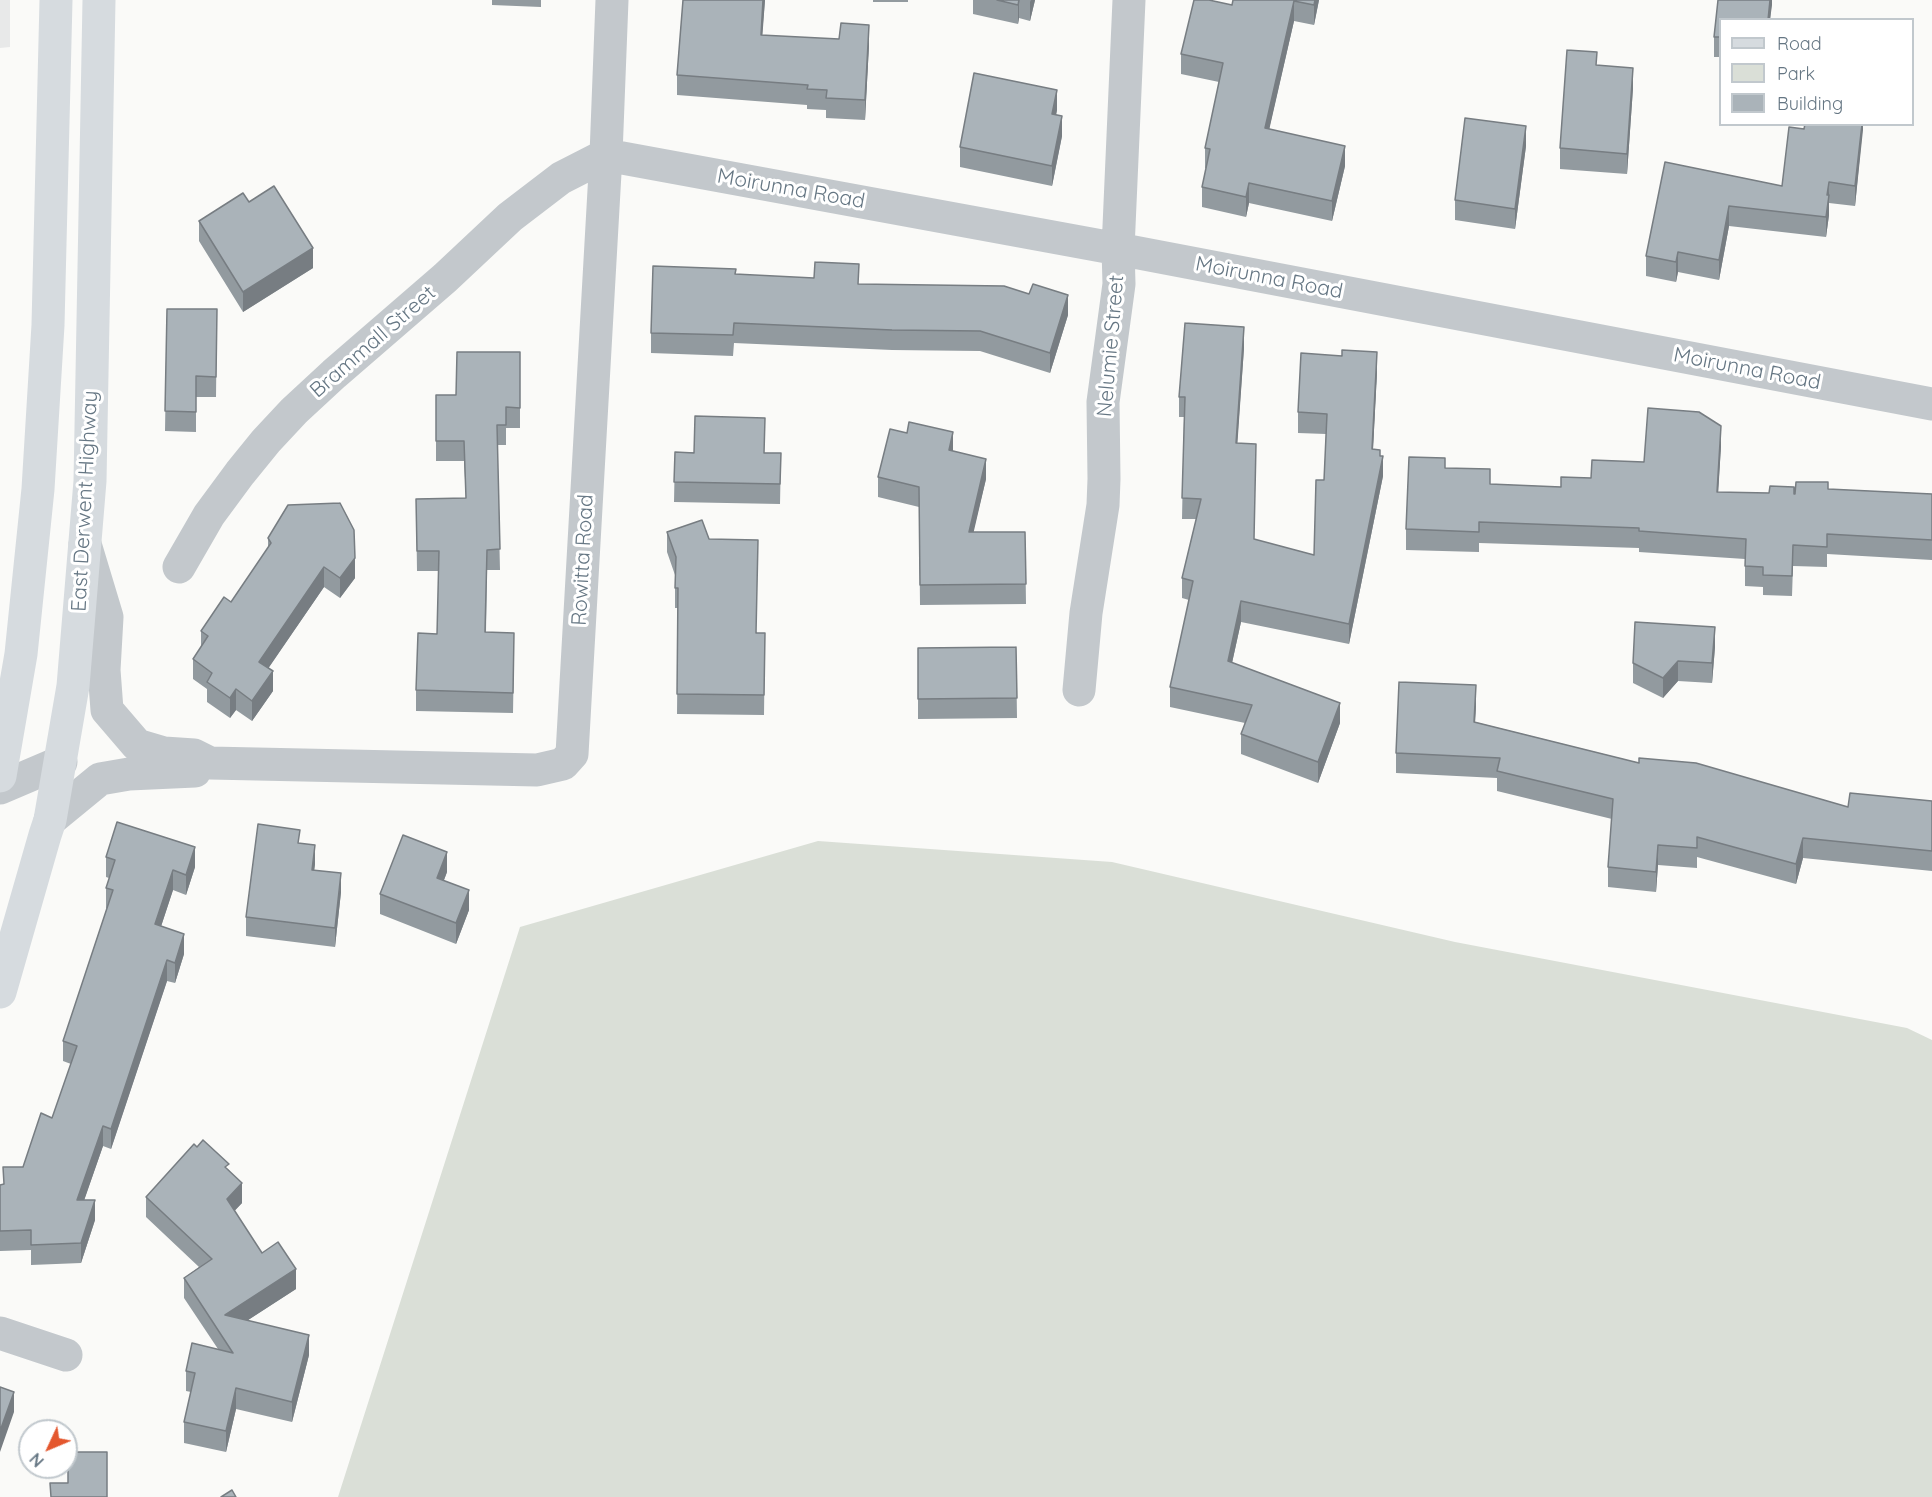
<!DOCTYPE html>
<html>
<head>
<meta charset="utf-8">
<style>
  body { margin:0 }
  #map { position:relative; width:1932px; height:1497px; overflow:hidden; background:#fafaf8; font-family:Quicksand,sans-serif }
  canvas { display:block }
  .legend { position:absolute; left:1719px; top:18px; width:195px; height:108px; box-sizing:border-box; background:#fff; border:2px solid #c1c8cd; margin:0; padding:8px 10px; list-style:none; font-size:18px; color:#657683 }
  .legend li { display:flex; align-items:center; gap:12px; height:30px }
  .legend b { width:30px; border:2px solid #c1c8cd }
  .north { position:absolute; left:18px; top:1419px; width:60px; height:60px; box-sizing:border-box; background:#fff; border:2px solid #c1c8cd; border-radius:50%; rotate:226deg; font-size:16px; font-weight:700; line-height:24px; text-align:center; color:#657683 }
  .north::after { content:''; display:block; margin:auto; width:21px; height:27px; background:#e4572e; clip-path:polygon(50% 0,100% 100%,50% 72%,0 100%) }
</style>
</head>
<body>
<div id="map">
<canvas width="1932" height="1497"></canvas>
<ul class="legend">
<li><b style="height:8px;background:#d6dbdf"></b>Road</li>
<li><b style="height:16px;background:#dadfd7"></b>Park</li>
<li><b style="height:16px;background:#aab3b9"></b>Building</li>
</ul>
<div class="north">N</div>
</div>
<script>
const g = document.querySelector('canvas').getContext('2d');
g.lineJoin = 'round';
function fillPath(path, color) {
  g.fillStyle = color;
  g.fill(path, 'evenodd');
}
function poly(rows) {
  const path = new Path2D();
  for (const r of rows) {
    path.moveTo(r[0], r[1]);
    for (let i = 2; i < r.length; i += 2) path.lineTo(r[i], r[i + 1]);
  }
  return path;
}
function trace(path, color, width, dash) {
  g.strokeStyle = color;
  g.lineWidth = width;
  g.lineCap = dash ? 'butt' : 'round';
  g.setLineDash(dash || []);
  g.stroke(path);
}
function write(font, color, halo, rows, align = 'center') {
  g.font = font + ' Quicksand,sans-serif';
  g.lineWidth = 6;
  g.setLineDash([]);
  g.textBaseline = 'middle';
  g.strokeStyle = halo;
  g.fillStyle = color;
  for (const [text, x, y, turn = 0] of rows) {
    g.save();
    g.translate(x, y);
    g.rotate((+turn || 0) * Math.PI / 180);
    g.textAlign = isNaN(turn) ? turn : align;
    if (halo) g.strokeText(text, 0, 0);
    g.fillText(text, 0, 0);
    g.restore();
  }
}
const built = poly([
  [0,0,10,0,10,47,0,48]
]);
const green = poly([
  [818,841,1112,862,1455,942,1907,1028,1932,1040,1932,1497,338,1497,520,927]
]);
const minor = poly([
  [85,544,107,617,104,670,107,710,137,745,164,753,194,755,210,763,537,770,563,764,572,754,606,155,612,0],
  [179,567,209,515,240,473,266,441,294,411,334,374,445,278,510,217,561,178,606,155,1118,249,1932,404],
  [1079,690,1086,613,1103,505,1104,479,1103,402,1119,284,1118,249,1129,0],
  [0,788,61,762],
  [50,820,100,779,129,774,195,771],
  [0,1333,66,1355]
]);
const primary = poly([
  [0,776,21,654,38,489,48,325,56,0],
  [0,992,45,835,50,820,73,686,90,481,99,0]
]);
const wall = poly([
  [492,0,541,0,541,7,492,5],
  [683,0,765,0,762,35,869,45,865,120,826,118,826,110,807,109,807,105,677,95,677,75],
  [873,0,908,0,908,2,873,2],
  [973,0,1035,0,1030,21,1019,18,1018,24,973,14],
  [1233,0,1319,0,1314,25,1294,21,1269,129,1345,166,1332,221,1249,203,1246,217,1202,207,1202,187,1206,168,1205,168,1205,148,1219,82,1181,74,1181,54,1232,5],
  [1718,0,1772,0,1770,20,1720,20,1720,57,1714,57,1714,37],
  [1597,65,1633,88,1627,174,1560,169,1560,148],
  [1057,110,1056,115,1062,136,1052,186,960,167,960,147],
  [1863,124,1855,206,1829,203,1829,215,1826,237,1729,226,1719,280,1678,272,1676,282,1646,276,1646,256,1665,162,1782,186,1804,129],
  [1526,146,1515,229,1455,220,1455,200],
  [249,202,313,268,243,312,199,241,199,221],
  [736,274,859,284,1068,315,1050,373,980,351,892,350,734,343,733,356,651,353,651,333],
  [167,309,217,309,216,397,196,397,196,432,165,431],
  [1244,348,1237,444,1254,540,1314,555,1324,480,1326,434,1298,433,1298,412,1377,372,1373,449,1380,456,1383,476,1349,644,1241,622,1232,663,1340,723,1318,783,1241,754,1241,734,1245,723,1170,707,1170,687,1189,600,1182,598,1182,578,1196,519,1182,519,1184,417,1179,417,1179,397],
  [520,352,520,428,506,428,506,445,497,445,500,570,487,570,486,632,514,653,513,713,416,711,416,690,437,634,439,571,417,571,416,499,466,498,464,461,436,461,436,395,456,395],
  [1721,446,1718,492,1794,494,1828,489,1932,494,1932,560,1827,554,1827,567,1793,566,1792,596,1763,595,1763,587,1745,586,1745,559,1639,552,1639,548,1479,543,1479,552,1406,550,1406,529,1445,468,1490,484,1561,487,1644,462],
  [953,451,986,479,973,532,1025,532,1026,604,920,605,919,507,878,497,878,477],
  [675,452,781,453,780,504,674,502],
  [667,532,709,539,757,633,765,633,764,715,677,714,678,608,675,608,675,575,667,552],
  [268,538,355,578,340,598,324,587,268,668,273,691,252,721,236,710,230,718,207,702,207,689,193,679,193,659,201,648,201,631,231,602,268,548],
  [1016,647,1017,718,918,719,918,648],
  [1715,647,1712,683,1678,681,1663,698,1633,683,1633,663],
  [1476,705,1475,722,1639,763,1848,807,1932,801,1932,871,1803,858,1796,884,1697,857,1697,868,1658,865,1656,892,1608,887,1608,867,1612,819,1497,791,1497,778,1396,773,1396,753],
  [300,843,315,864,314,870,341,892,335,947,246,936,246,917],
  [106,857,195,867,186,895,173,890,161,926,184,954,175,983,167,981,111,1149,103,1146,84,1200,95,1220,81,1263,31,1265,31,1250,0,1251,0,1185,3,1184,23,1167,52,1118,71,1064,63,1061,63,1041,107,908,106,908,106,888,109,878,106,877],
  [447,872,444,880,469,910,456,944,380,914,380,894],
  [197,1147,229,1170,242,1203,234,1211,262,1253,296,1289,248,1320,309,1355,292,1422,236,1409,226,1452,184,1443,184,1422,191,1392,186,1391,186,1371,218,1349,184,1298,184,1278,199,1267,146,1217,146,1197]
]);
const shadedWall = poly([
  [763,0,765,0,761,55,761,35],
  [1019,0,1019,18,1018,24,1018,5],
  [1031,0,1035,0,1030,21,1030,2],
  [1315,0,1319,0,1314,25,1314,5],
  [1770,0,1772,0,1772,5,1770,20,1768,20],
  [1294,1,1294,21,1265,148,1265,128],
  [869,25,869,45,865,120,865,100],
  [1633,68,1633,88,1627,174,1627,154],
  [1057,90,1057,110,1052,134,1052,114],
  [1062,116,1062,136,1052,186,1052,166],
  [1862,124,1863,124,1863,130,1855,206,1855,186],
  [1526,126,1526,146,1515,229,1515,209],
  [1345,146,1345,166,1332,221,1332,201],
  [1829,182,1829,215,1826,237,1826,217],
  [1249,183,1249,203,1246,217,1246,197],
  [1729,206,1729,226,1719,280,1719,260],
  [313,248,313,268,243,312,243,292],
  [1678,252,1678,272,1676,282,1676,262],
  [1068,295,1068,315,1050,373,1050,353],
  [1244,327,1244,348,1236,464,1236,443],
  [1377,352,1377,372,1372,469,1372,449],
  [1721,426,1721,446,1717,512,1717,492],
  [953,432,953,452,949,450],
  [1383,456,1383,476,1349,644,1349,624],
  [986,459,986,479,969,552,969,532],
  [355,558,355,578,340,598,340,578],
  [324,567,324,587,259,682,259,662],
  [1241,601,1241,622,1228,681,1228,661],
  [1715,627,1715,647,1712,683,1712,663],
  [1678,661,1678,681,1663,698,1663,678],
  [273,671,273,691,252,721,252,701],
  [1476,685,1476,705,1474,742,1474,722],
  [236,689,236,710,230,718,230,698],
  [1340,703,1340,723,1318,783,1318,762],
  [1803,838,1803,858,1796,884,1796,864],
  [315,845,315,864,312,889,312,870],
  [1658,845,1658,865,1656,892,1656,872],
  [195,847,195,867,186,895,186,875],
  [447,852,447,872,437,898,437,878],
  [173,870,173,890,155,945,155,924],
  [341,873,341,892,335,947,335,928],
  [469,890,469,910,456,944,456,923],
  [184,934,184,954,175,983,175,963],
  [167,960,167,981,111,1149,111,1129],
  [103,1126,103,1146,77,1221,77,1200],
  [242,1183,242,1203,227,1219,227,1199],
  [95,1200,95,1220,81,1263,81,1243],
  [296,1269,296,1289,225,1335,225,1315],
  [309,1335,309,1355,292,1422,292,1402],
  [236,1388,236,1409,226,1452,226,1431],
  [14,1392,14,1412,0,1452,0,1431]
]);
const building = poly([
  [683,0,763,0,761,35,839,39,841,23,869,25,865,100,826,98,827,90,807,89,808,85,677,75,683,0],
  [997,0,1019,0,1018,5,997,0],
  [1194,0,1209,0,1232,5,1233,0,1315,0,1314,5,1294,1,1265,128,1345,146,1332,201,1249,183,1246,197,1202,187,1210,149,1205,148,1223,63,1181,54,1194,0],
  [1718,0,1770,0,1768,20,1720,20,1720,37,1714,37,1718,0],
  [1567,50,1597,52,1596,65,1633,68,1627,154,1560,148,1567,50],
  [974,73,1057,90,1052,114,1062,116,1052,166,960,147,974,73],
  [1465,118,1526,126,1515,209,1455,200,1465,118],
  [1805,124,1862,124,1855,186,1829,182,1827,195,1829,195,1826,217,1729,206,1719,260,1678,252,1676,262,1646,256,1665,162,1782,186,1789,127,1804,129,1805,124],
  [274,186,313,248,243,292,199,221,243,193,249,202,274,186],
  [815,262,859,264,858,284,1004,286,1029,294,1033,284,1068,295,1050,353,980,331,892,330,734,323,733,335,651,333,653,266,736,269,735,274,814,278,815,262],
  [167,309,217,309,216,377,196,376,196,412,165,411,167,309],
  [1185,323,1244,327,1236,443,1256,444,1254,539,1314,555,1316,480,1324,480,1327,414,1298,412,1301,353,1342,356,1342,350,1377,352,1372,449,1380,450,1380,456,1383,456,1349,624,1241,601,1228,661,1340,703,1318,762,1241,734,1252,705,1170,687,1193,581,1182,578,1201,499,1182,498,1185,397,1179,397,1185,323],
  [457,352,520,352,520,408,506,407,506,425,497,425,500,549,487,550,485,632,514,633,513,693,416,690,418,633,437,634,439,551,417,551,416,499,466,498,464,441,436,441,436,395,456,395,457,352],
  [1648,408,1699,412,1721,426,1717,492,1769,493,1770,486,1794,487,1794,494,1795,494,1796,482,1828,482,1828,489,1932,494,1932,540,1827,534,1827,547,1793,545,1792,576,1763,575,1763,567,1745,566,1746,539,1639,531,1639,528,1479,522,1479,532,1406,529,1409,457,1445,458,1445,468,1490,469,1490,484,1561,487,1561,477,1591,478,1592,460,1644,462,1648,408],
  [695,416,765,418,764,453,781,453,780,484,674,482,675,452,694,453,695,416],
  [909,422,953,432,949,450,986,459,969,532,1025,532,1026,584,920,585,919,487,878,477,890,429,907,433,909,422],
  [340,503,354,530,355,558,340,578,324,567,259,662,273,671,252,701,236,689,230,698,207,682,212,673,193,659,208,636,201,631,224,597,231,602,271,543,268,538,288,505,340,503],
  [702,520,709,539,758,540,756,633,765,633,764,695,677,694,678,588,675,588,676,557,667,532,702,520],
  [1635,622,1715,627,1712,663,1678,661,1663,678,1633,663,1635,622],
  [1016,647,1017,698,918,699,918,648,1016,647],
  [1399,682,1476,685,1474,722,1639,763,1639,758,1696,763,1848,807,1850,793,1932,801,1932,851,1803,838,1796,864,1697,837,1697,848,1658,845,1656,872,1608,867,1613,799,1497,771,1500,758,1396,753,1399,682],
  [117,822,195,847,186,875,173,870,155,924,184,934,175,963,167,960,111,1129,103,1126,77,1200,95,1200,81,1243,31,1245,31,1230,0,1231,0,1185,4,1184,3,1167,23,1167,41,1113,52,1118,77,1046,63,1041,113,890,106,888,115,860,106,857,117,822],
  [258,824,300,830,298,843,315,845,312,870,341,873,335,928,246,917,258,824],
  [403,835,447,852,437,878,469,890,456,923,380,894,403,835],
  [203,1140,229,1164,225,1167,242,1183,227,1199,262,1253,278,1242,296,1269,225,1315,309,1335,292,1402,236,1388,226,1431,184,1422,195,1373,186,1371,192,1343,233,1353,184,1278,212,1259,146,1197,194,1144,197,1147,203,1140],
  [0,1387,14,1392,0,1431,0,1387],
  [68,1452,107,1452,107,1497,51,1497,50,1483,68,1483,68,1452],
  [232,1490,236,1497,221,1497,232,1490]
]);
const streetNames = [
  ["Moirunna Road",791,189,10],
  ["Moirunna Road",1269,278,11],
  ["Brammall Street",373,342,-41],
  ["Nelumie Street",1111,346,-85],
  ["Moirunna Road",1747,369,11],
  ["East Derwent Highway",85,501,-87],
  ["Rowitta Road",583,560,-87]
];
fillPath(built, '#e8e9e9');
fillPath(green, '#dadfd7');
trace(minor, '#c3c8cc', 33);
trace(primary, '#d6dbdf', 33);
fillPath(wall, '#929a9f');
fillPath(shadedWall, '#777d82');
fillPath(building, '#aab3b9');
trace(building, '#777d82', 1.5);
write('21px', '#657683', '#fff', streetNames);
</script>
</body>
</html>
